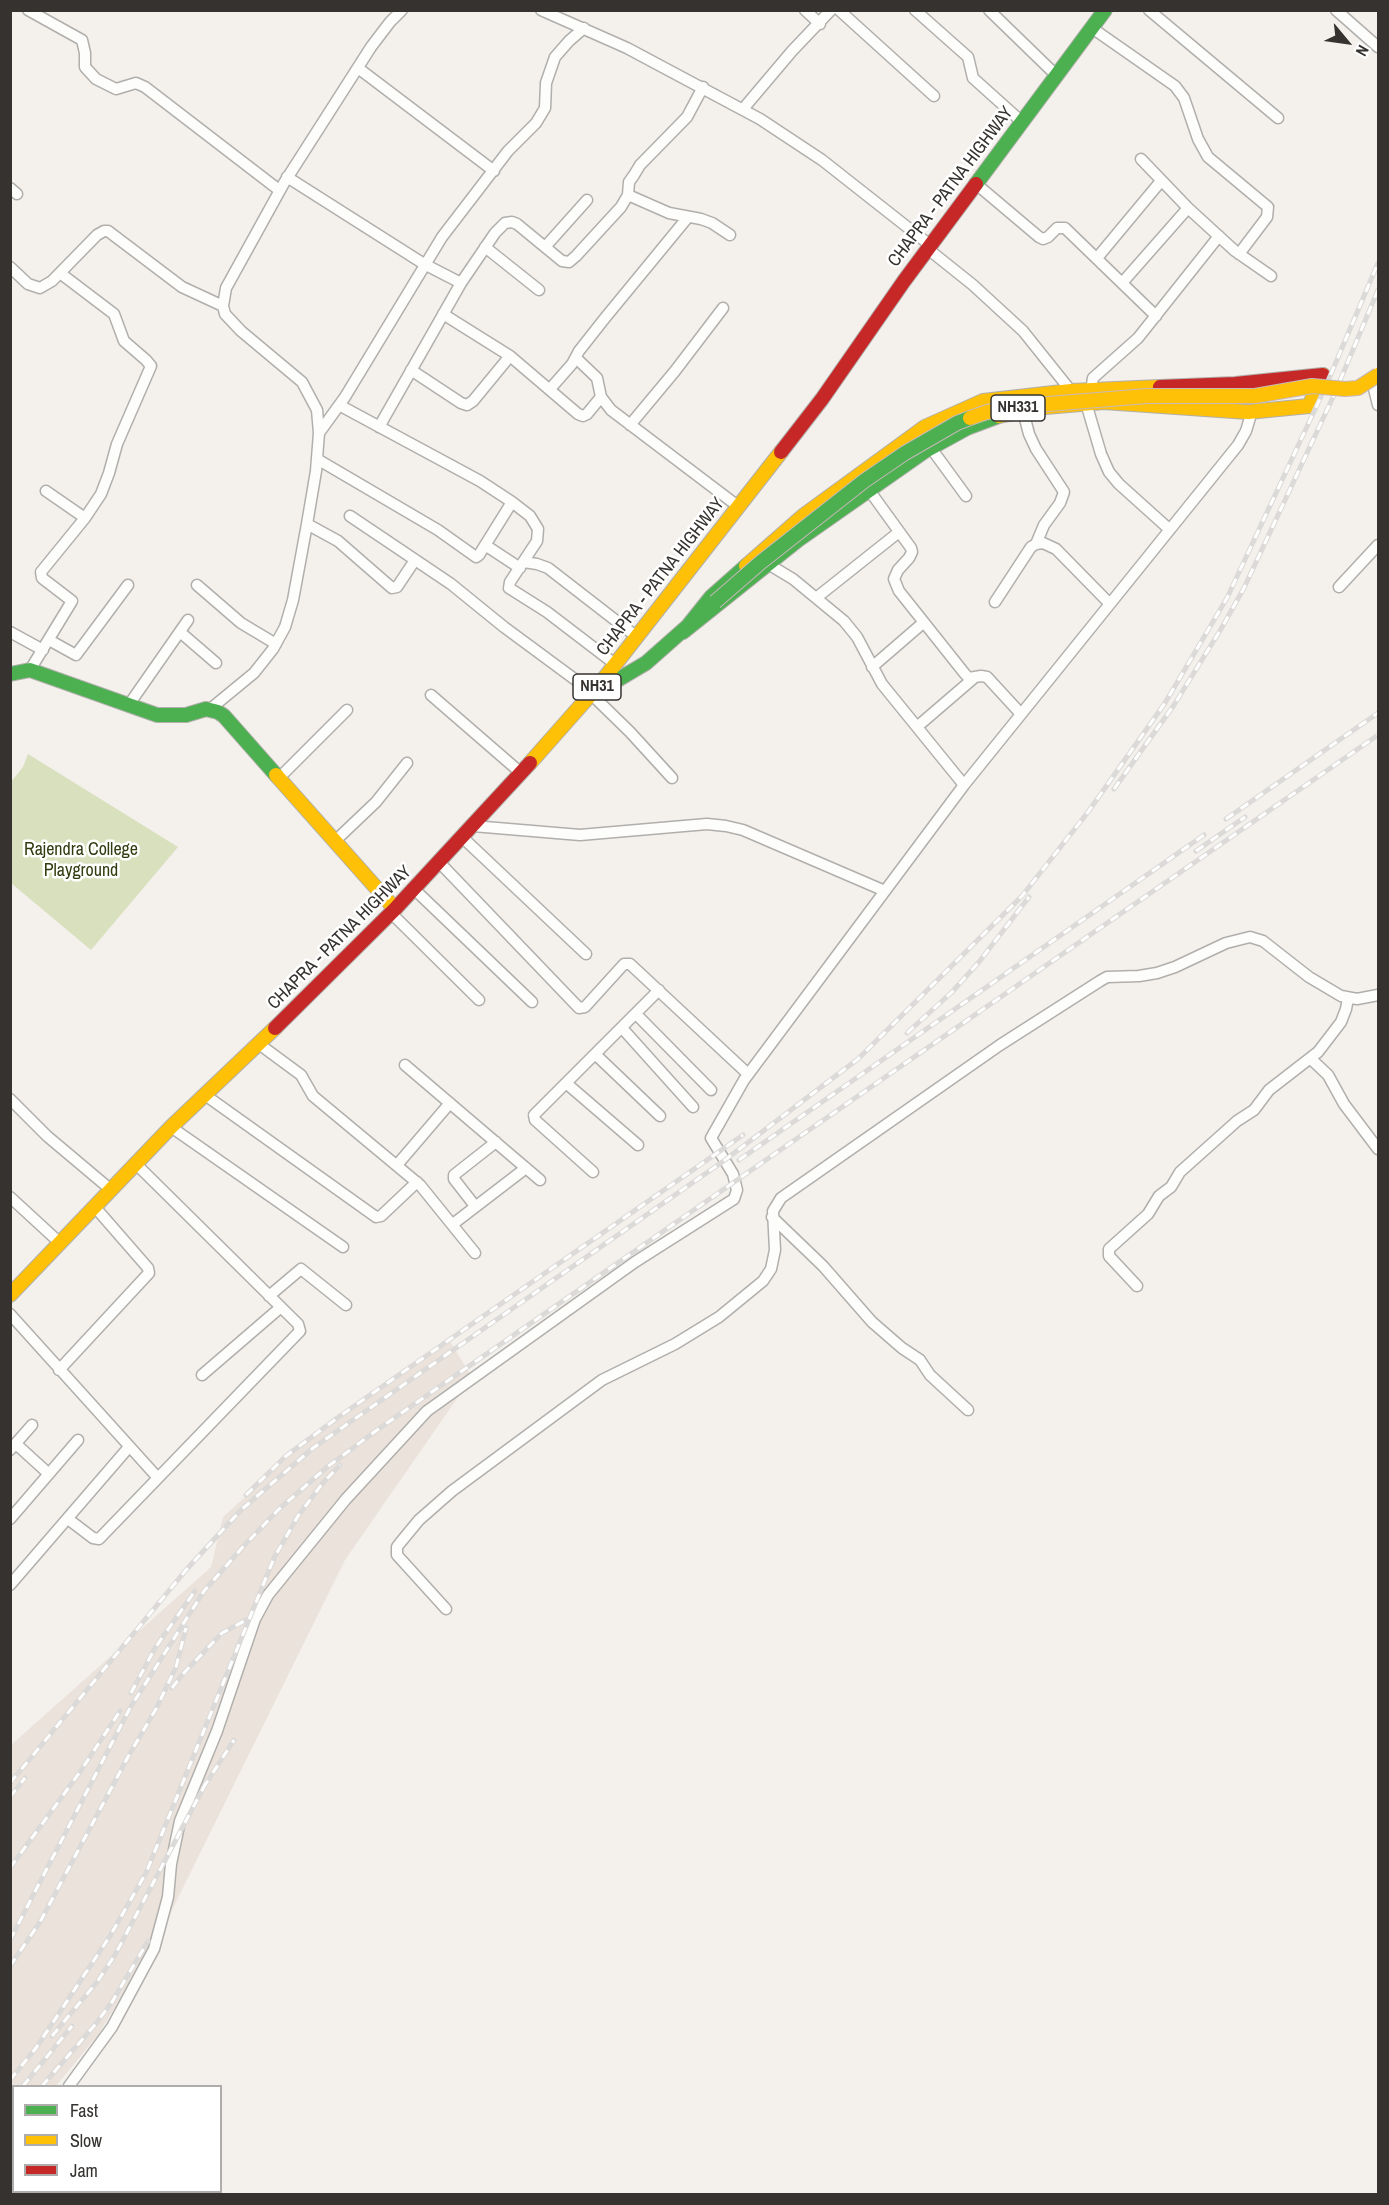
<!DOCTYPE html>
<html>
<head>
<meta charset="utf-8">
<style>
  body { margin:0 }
  #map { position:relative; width:1389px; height:2205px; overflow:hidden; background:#f4f0ec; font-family:"Archivo Narrow",sans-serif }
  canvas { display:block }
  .frame { position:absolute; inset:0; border:12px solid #353230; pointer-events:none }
  .legend { position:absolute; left:12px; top:2085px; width:210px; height:108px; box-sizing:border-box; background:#fff; border:2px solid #aeadac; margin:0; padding:8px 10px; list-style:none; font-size:18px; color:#353230 }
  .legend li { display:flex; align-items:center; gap:12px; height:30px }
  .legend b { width:30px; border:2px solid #aeadac }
  .north { position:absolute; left:1317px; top:12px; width:60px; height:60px; -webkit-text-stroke:4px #fff; paint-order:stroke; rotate:119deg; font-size:16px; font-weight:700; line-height:24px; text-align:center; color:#353230 }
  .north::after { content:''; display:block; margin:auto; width:21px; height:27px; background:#353230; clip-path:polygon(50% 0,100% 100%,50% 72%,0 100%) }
</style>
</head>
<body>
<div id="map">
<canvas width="1389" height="2205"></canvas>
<div class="frame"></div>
<ul class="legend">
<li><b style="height:8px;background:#4caf50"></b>Fast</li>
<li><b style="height:8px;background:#ffc107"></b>Slow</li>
<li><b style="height:8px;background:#c62828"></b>Jam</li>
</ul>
<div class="north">N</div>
</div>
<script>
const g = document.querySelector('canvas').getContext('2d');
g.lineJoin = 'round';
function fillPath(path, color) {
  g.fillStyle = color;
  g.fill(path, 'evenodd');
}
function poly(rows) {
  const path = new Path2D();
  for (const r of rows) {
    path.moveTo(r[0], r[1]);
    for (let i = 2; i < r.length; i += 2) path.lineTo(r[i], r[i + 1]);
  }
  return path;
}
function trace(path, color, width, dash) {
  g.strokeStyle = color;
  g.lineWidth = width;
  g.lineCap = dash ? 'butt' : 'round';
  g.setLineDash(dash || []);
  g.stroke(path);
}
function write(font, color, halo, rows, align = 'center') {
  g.font = font + ' "Archivo Narrow",sans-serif';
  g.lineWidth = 5;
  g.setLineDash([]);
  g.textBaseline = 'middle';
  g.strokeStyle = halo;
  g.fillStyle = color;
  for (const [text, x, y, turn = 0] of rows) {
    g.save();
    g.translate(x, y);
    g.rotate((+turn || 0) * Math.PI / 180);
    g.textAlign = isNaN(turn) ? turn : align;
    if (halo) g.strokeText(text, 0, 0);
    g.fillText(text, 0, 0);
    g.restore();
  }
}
const built = poly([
  [448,1338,472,1377,345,1560,165,1924,98,2035,56,2086,14,2086,13,2139,11,2143,11,1745,211,1567,223,1517,295,1451]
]);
const green = poly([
  [28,754,178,847,91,950,11,883,11,782,23,767]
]);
const street = poly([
  [28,10,82,40,85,53,85,67,96,79,116,89,136,83,145,87,279,190],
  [541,10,627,48,760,119,822,160,930,245],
  [805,10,820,24],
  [839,10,934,96],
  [915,10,968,57,973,78,1022,122],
  [989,10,1057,76],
  [1149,10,1278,118],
  [1336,10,1378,47],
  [1092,28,1175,86,1184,98,1198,139,1208,157,1268,207,1267,217,1239,254],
  [358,68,494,171],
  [743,109,792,51,831,10],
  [1141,159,1188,208,1235,251,1271,276],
  [287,177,424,264,461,283],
  [975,183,1039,237,1043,239,1048,237,1057,228,1065,228,1156,316],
  [10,188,17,194],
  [628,195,669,213,701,219,712,223,730,235],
  [485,247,539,290],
  [545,247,587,200],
  [928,249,973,285,1023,331,1071,391],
  [1097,258,1161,181],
  [10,267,28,284,40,288,52,281,97,235,104,231,108,231,182,287,223,306],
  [1122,283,1188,208],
  [443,314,510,356,578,414,583,416,587,414,601,397],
  [576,358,597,378,601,397,611,410,739,507],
  [411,370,461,403,467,405,473,401,510,356],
  [550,389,572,364,579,351,605,318,688,217],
  [1374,389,1378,405],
  [1091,391,1093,378,1138,338,1219,236],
  [1086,403,1101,454,1109,472,1119,484,1169,529],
  [339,405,480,481,512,502,530,516,538,529,537,541,510,582,509,588,547,612,615,664],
  [1023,411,1029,434,1036,449,1064,492,1060,503,1044,525,1036,544],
  [630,425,675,371,723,308],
  [379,427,461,283,495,233,505,223,512,222,517,224,562,261,569,262,576,256,621,207,628,195,629,182,634,175,640,165,687,117,703,87],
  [319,433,345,397,442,237,508,151,536,123,545,108,546,83,555,57,569,41,584,28],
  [931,448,966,496],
  [317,459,438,530,476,557,479,555,512,502],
  [869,490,911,548,912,552,909,558,898,570,894,579,899,591,965,674,969,678,981,676,987,677,1021,714],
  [46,491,85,518],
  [350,516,451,584,504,627,592,692],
  [307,524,338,541,392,588,397,587,415,560],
  [485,545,520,568],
  [524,562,537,564,548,568,637,637],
  [768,564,793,579,844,621,857,637,882,684,964,785],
  [197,585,241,623,276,644],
  [1339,587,1378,545],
  [816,598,899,532],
  [995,602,1031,547,1036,544,1043,543,1056,549,1109,603],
  [10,632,43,650],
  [180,632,216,663],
  [49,640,76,655,128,585],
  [872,667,923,623],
  [30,670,72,601,42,578,41,572,85,518,101,494,109,473,117,444,151,366,146,360,124,341,114,314,60,273],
  [591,694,630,732,672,778],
  [431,695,521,773],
  [128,706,188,620],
  [209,710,254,673,273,649,285,627,293,600,307,524,316,471,319,433,317,410,302,382,241,331,225,314,223,306,226,288,284,183,371,47,390,22,402,10],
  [918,726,975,677],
  [279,778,347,710],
  [473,826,580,835,707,824,726,826,743,830,885,891],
  [462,837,586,954],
  [335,841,376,802,407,763],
  [439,862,579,1008,585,1007,624,964,630,964,748,1074],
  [414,889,532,1002],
  [391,913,479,1000],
  [636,1014,711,1090],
  [622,1028,693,1107],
  [259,1044,301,1075,313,1096,420,1185,475,1253],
  [595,1054,660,1116],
  [1311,1059,1328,1075,1344,1104,1378,1149],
  [405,1065,540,1180],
  [566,1083,638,1145],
  [205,1095,376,1217,381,1216,417,1182],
  [10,1099,47,1136,110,1189],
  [171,1127,343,1247],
  [397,1165,450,1103],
  [593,1172,535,1120,534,1115,659,990],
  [10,1197,60,1243],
  [475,1206,454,1179,454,1175,496,1142],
  [772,1217,823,1266,872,1322,902,1348,920,1360,930,1375,968,1410],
  [453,1224,526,1168],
  [1137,1286,1109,1256,1109,1249,1148,1214,1159,1196,1171,1187,1180,1172,1237,1121,1254,1110,1269,1090,1318,1052,1341,1022,1346,1009,1348,998],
  [269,1296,301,1269,346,1305],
  [10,1314,158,1478],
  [59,1370,149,1273,148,1268,94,1206],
  [202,1375,281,1307],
  [16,1444,49,1474],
  [10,1450,32,1425],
  [10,1519,78,1440],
  [68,1519,93,1538,99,1539,300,1331,298,1324,135,1163],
  [10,1585,129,1447],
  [446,1609,397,1555,397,1547,400,1543,419,1520,452,1491,602,1380,675,1344,719,1317,763,1281,771,1269,775,1250,773,1211,781,1198,1000,1045,1100,981,1107,977,1139,976,1157,973,1175,967,1226,943,1250,937,1263,941,1309,977,1341,996,1357,999,1378,995],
  [69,2086,112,2027,154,1949,168,1897,171,1864,180,1821,217,1731,255,1619,268,1595,346,1499,427,1411,635,1262,734,1199,737,1190,733,1174,711,1138,744,1080,964,785,1238,445,1246,431,1252,411],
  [10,2175,14,2169]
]);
const fast = poly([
  [976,184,1105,10],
  [746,566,711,597,683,632,798,540,925,451,967,428,999,416],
  [10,674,30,670,157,715,186,715,206,709,218,712,224,716,276,775],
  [599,685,619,679,646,663,715,602]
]);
const slow = poly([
  [999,416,1045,407,1104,402,1248,412,1309,406,1323,375],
  [746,566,803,516,925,427,983,401,1071,391,1160,387],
  [530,763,599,685,781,452],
  [276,775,395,909],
  [10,1295,171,1127,275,1028]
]);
const jam = poly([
  [1160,387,1235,384,1323,375],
  [781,452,822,399,904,281,976,184],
  [275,1028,395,909,530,763]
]);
const rail = poly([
  [1114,789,1174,705,1221,629,1244,588,1334,395,1378,290],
  [1226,819,1378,713],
  [1196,851,1245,817],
  [907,1033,952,992,979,962,1029,897],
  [739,1160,1204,835],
  [246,1495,286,1456,340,1416,743,1135],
  [172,1688,182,1675,222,1633,248,1619],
  [131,1693,155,1648,195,1591],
  [10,1783,186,1570,241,1510,313,1448,725,1160,858,1059,1022,896,1088,812,1165,703,1227,598,1325,388,1378,263],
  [203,1788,234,1740],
  [10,1797,25,1778],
  [10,1868,80,1772,120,1711],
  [10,1940,130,1708,204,1591,241,1549,278,1510,326,1468,377,1430,1378,735],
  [10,1966,40,1922,129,1755,156,1709,176,1667,186,1628],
  [52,2036,97,1982,115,1955,207,1781],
  [10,2080,36,2048,110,1936,146,1873,274,1558,298,1516,322,1484,340,1465],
  [23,2086,72,2026],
  [42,2086,94,2026,112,2002,148,1941],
  [10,2101,14,2098],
  [10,2124,14,2120]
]);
const fastBridge = poly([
  [715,602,761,562,864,481,905,453,957,423,970,418]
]);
const slowBridge = poly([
  [970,418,987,412,1036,405,1147,396,1255,396,1312,386,1345,389,1358,388,1378,375]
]);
const shields = [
  [1018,408,54],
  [597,687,48]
];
const shieldNames = [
  ["NH331",1018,408],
  ["NH31",597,687]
];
const streetNames = [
  ["CHAPRA - PATNA HIGHWAY",951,187,-53],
  ["CHAPRA - PATNA HIGHWAY",661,577,-52],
  ["CHAPRA - PATNA HIGHWAY",340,938,-45]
];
const parkNames = [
  ["Rajendra College",81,850],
  ["Playground",81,871]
];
fillPath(built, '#ebe2db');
fillPath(green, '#d8e0be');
trace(street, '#b1afac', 13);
trace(fast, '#b1afac', 16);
trace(slow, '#b1afac', 16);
trace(jam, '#b1afac', 16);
trace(street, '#fdfdfc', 10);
trace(fast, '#4caf50', 14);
trace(slow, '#ffc107', 14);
trace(jam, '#c62828', 14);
trace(rail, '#dbdad8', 5);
trace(rail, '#fff', 3, [9]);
trace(fastBridge, '#c6b8b9', 16, []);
trace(slowBridge, '#c6b8b9', 16, []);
trace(fastBridge, '#4caf50', 14);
trace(slowBridge, '#ffc107', 14);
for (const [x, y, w] of shields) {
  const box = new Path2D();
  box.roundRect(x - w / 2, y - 13, w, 26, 4.5);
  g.fillStyle = '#fff';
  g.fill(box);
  trace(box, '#353230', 1.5);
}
write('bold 16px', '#353230', null, shieldNames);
write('18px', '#353230', '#fff', streetNames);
write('18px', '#313c11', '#fff', parkNames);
</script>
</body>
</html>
